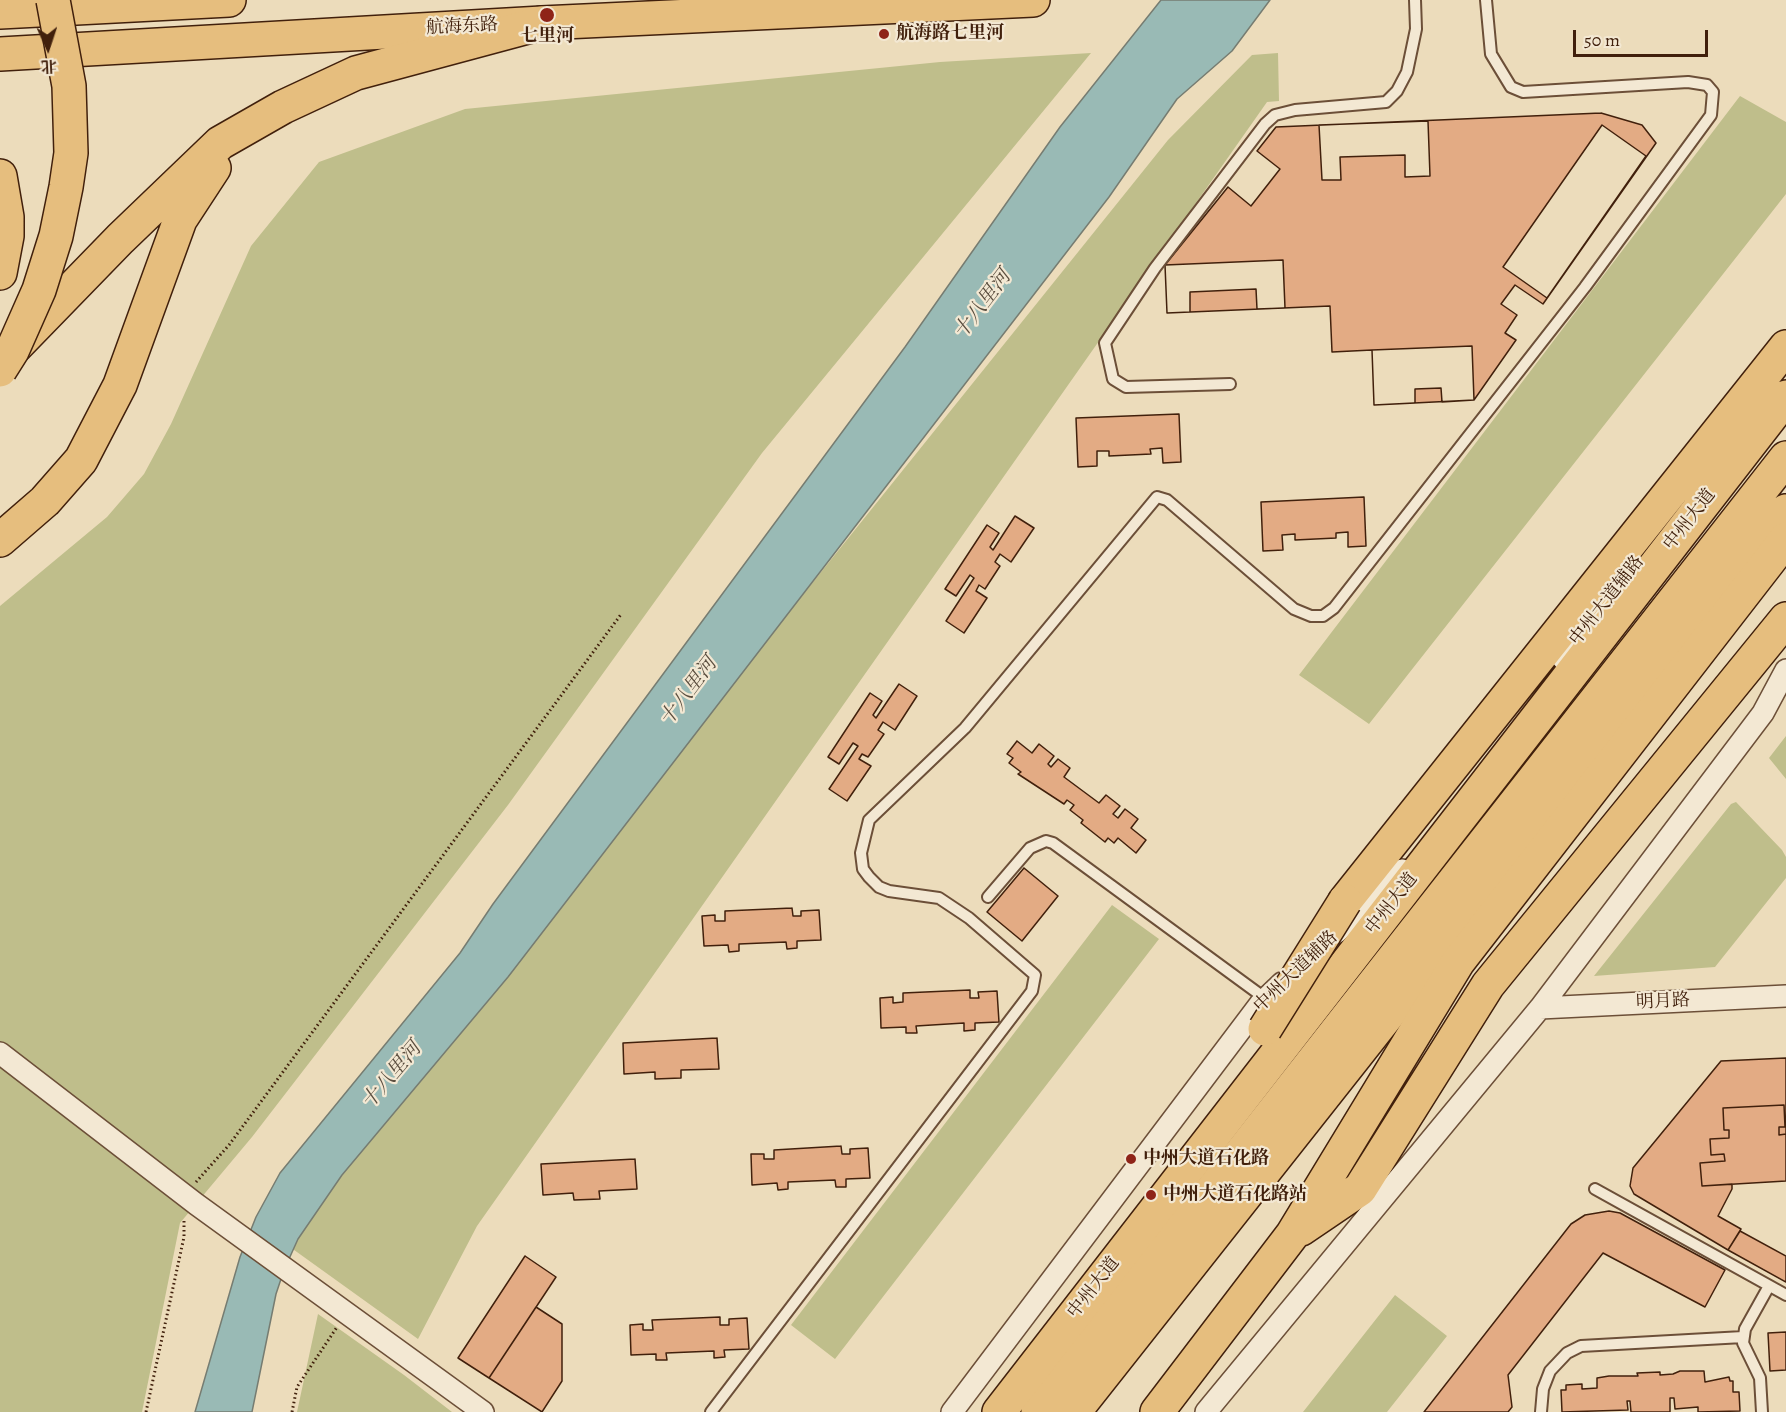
<!DOCTYPE html>
<html>
<head>
<meta charset="utf-8">
<style>
  body { margin:0 }
  #map { position:relative; width:1786px; height:1412px; overflow:hidden; background:#ecdcbb; font-family:Alegreya,"Noto Serif SC",serif }
  canvas { display:block }
  .north { position:absolute; left:18px; top:18px; width:60px; height:60px; -webkit-text-stroke:4px #f3e8d3; paint-order:stroke; rotate:177deg; font-size:16px; font-weight:700; line-height:24px; text-align:center; color:#41200c }
  .north::after { content:''; display:block; margin:auto; width:21px; height:27px; background:#41200c; clip-path:polygon(50% 0,100% 100%,50% 72%,0 100%) }
  .scale { position:absolute; left:1573px; top:30px; width:135px; height:27px; box-sizing:border-box; border:3px solid #41200c; border-top:0; padding-left:8px; font-size:18px; line-height:21px; white-space:nowrap; color:#41200c; -webkit-text-stroke:4px #f3e8d3; paint-order:stroke }
</style>
</head>
<body>
<div id="map">
<canvas width="1786" height="1412"></canvas>
<div class="north">北</div>
<div class="scale">50 m</div>
</div>
<script>
const g = document.querySelector('canvas').getContext('2d');
g.lineJoin = 'round';
function fillPath(path, color) {
  g.fillStyle = color;
  g.fill(path, 'evenodd');
}
function poly(rows) {
  const path = new Path2D();
  for (const r of rows) {
    path.moveTo(r[0], r[1]);
    for (let i = 2; i < r.length; i += 2) path.lineTo(r[i], r[i + 1]);
  }
  return path;
}
function trace(path, color, width, dash) {
  g.strokeStyle = color;
  g.lineWidth = width;
  g.lineCap = dash ? 'butt' : 'round';
  g.setLineDash(dash || []);
  g.stroke(path);
}
function write(font, color, halo, rows, align = 'center') {
  g.font = font + ' Alegreya,"Noto Serif SC",serif';
  g.lineWidth = 4.5;
  g.setLineDash([]);
  g.textBaseline = 'middle';
  g.strokeStyle = halo;
  g.fillStyle = color;
  for (const [text, x, y, turn = 0] of rows) {
    g.save();
    g.translate(x, y);
    g.rotate((+turn || 0) * Math.PI / 180);
    g.textAlign = isNaN(turn) ? turn : align;
    if (halo) g.strokeText(text, 0, 0);
    g.fillText(text, 0, 0);
    g.restore();
  }
}
const green = poly([
  [1091,53,762,453,508,805,252,1137,180,1223,142,1412,0,1412,0,606,107,517,144,474,171,424,251,246,319,162,465,109,940,62],
  [1278,53,1279,101,1267,102,477,1226,418,1339,283,1242,1168,140,1252,55],
  [1740,96,1786,122,1786,194,1369,724,1299,675],
  [1786,736,1786,779,1769,758],
  [1736,802,1782,850,1786,857,1786,878,1715,967,1594,976,1731,804],
  [1112,905,1159,939,835,1359,791,1325],
  [1395,1295,1447,1336,1387,1412,1303,1412],
  [318,1314,404,1375,452,1412,297,1412]
]);
const water = poly([
  [1161,0,1270,0,1232,51,1177,99,1109,197,508,977,342,1175,298,1239,284,1270,276,1294,252,1412,195,1412,240,1257,256,1217,280,1173,460,953,493,904,905,347,1060,127,1161,0]
]);
const building = poly([
  [1601,113,1642,125,1656,143,1543,304,1515,285,1501,304,1517,315,1505,333,1516,340,1474,400,1374,405,1372,350,1332,352,1330,306,1167,313,1165,265,1228,187,1251,206,1280,169,1257,151,1276,127,1601,113],
  [1428,121,1430,176,1405,177,1405,155,1340,157,1341,180,1322,180,1319,125,1428,121],
  [1602,125,1646,156,1547,298,1503,267,1602,125],
  [1283,260,1285,308,1257,309,1256,289,1190,292,1190,312,1167,313,1165,265,1283,260],
  [1472,346,1474,400,1442,402,1441,388,1415,389,1415,403,1374,405,1372,350,1472,346],
  [1179,414,1181,462,1163,463,1162,448,1150,449,1151,454,1109,456,1109,451,1097,451,1097,466,1078,467,1076,418,1179,414],
  [1364,497,1366,546,1348,547,1348,532,1336,533,1336,538,1295,540,1295,534,1282,535,1283,550,1263,551,1261,502,1364,497],
  [1015,516,1034,528,1011,562,1000,554,995,562,1000,566,985,589,979,585,976,591,987,598,964,633,946,621,974,578,970,575,956,596,945,589,987,525,999,533,990,547,993,550,1015,516],
  [899,684,917,696,895,730,883,722,878,730,884,734,868,757,862,754,859,759,871,766,847,801,829,789,858,746,853,743,839,764,828,757,870,693,882,701,873,715,876,718,899,684],
  [1017,741,1032,753,1039,744,1054,756,1048,764,1051,767,1058,759,1070,768,1064,777,1099,803,1106,795,1120,806,1113,814,1118,818,1125,809,1138,819,1131,828,1146,840,1136,853,1118,838,1114,843,1108,838,1105,842,1081,823,1083,820,1070,810,1074,805,1067,800,1064,804,1018,774,1021,772,1009,763,1013,758,1007,754,1017,741],
  [1024,868,1058,896,1022,941,987,912,1024,868],
  [792,908,793,916,801,916,801,911,819,910,821,940,797,941,797,948,787,949,786,942,739,944,739,951,729,952,728,945,704,946,702,916,715,915,715,921,725,921,725,911,792,908],
  [970,990,970,998,979,998,978,992,997,991,999,1022,975,1023,975,1030,964,1031,964,1023,916,1026,917,1033,906,1033,906,1027,881,1028,880,998,893,997,893,1003,903,1002,903,993,970,990],
  [717,1038,719,1069,681,1070,681,1078,655,1079,655,1072,624,1074,623,1043,717,1038],
  [1786,1058,1786,1134,1779,1135,1779,1127,1785,1127,1784,1105,1723,1108,1724,1130,1729,1130,1729,1138,1710,1139,1711,1155,1724,1154,1725,1161,1700,1163,1702,1186,1732,1184,1732,1189,1718,1216,1741,1229,1728,1250,1634,1194,1630,1186,1633,1168,1721,1061,1786,1058],
  [1784,1105,1785,1127,1779,1127,1779,1135,1786,1134,1786,1181,1702,1186,1700,1163,1725,1161,1724,1154,1711,1155,1710,1139,1729,1138,1729,1130,1724,1130,1723,1108,1784,1105],
  [841,1146,842,1154,850,1154,850,1149,868,1148,870,1178,846,1179,846,1187,836,1187,835,1180,788,1182,788,1189,778,1190,777,1183,752,1185,751,1154,764,1154,764,1159,774,1159,774,1150,841,1146],
  [635,1159,637,1189,599,1191,600,1199,574,1200,573,1193,543,1195,541,1164,635,1159],
  [1609,1211,1620,1213,1725,1270,1705,1307,1603,1253,1508,1375,1512,1407,1508,1412,1424,1412,1571,1224,1585,1215,1609,1211],
  [1740,1231,1786,1256,1786,1282,1728,1250,1740,1231],
  [525,1256,556,1277,489,1378,458,1358,525,1256],
  [536,1307,562,1324,562,1381,542,1412,489,1378,536,1307],
  [720,1317,720,1325,729,1325,729,1319,747,1318,749,1349,724,1350,725,1357,714,1358,714,1351,666,1353,667,1360,656,1360,656,1354,631,1355,630,1325,643,1324,643,1330,653,1330,652,1320,720,1317],
  [1786,1332,1786,1370,1770,1371,1768,1333,1786,1332],
  [1680,1371,1704,1371,1705,1382,1729,1377,1730,1381,1733,1381,1733,1392,1739,1392,1740,1411,1698,1412,1698,1407,1675,1409,1674,1398,1670,1398,1670,1412,1631,1412,1630,1401,1627,1401,1628,1410,1562,1412,1561,1390,1566,1390,1566,1385,1582,1384,1582,1389,1597,1388,1597,1378,1609,1376,1638,1376,1637,1373,1660,1372,1660,1375,1673,1374,1680,1371]
]);
const path = poly([
  [196,1182,229,1145,622,613],
  [146,1412,184,1237,184,1220],
  [292,1412,297,1387,337,1327]
]);
const service = poly([
  [1230,384,1126,387,1113,379,1105,343,1155,268,1265,124,1275,115,1295,110,1386,102,1397,91,1407,72,1416,29,1415,0],
  [988,897,1030,848,1046,841,1053,843,1266,999],
  [1595,1189,1786,1295],
  [711,1412,1032,991,1035,975,969,918,939,898,889,891,879,887,869,877,863,869,861,853,869,820,965,728,1157,497,1167,500,1294,609,1311,616,1323,616,1334,608,1585,287,1711,115,1713,92,1707,85,1688,82,1523,92,1511,87,1491,54,1486,0],
  [1541,1412,1543,1389,1550,1371,1567,1353,1581,1346,1743,1337],
  [1762,1412,1760,1378,1743,1343,1745,1329,1769,1286]
]);
const minor = poly([
  [1563,659,1626,577],
  [1336,933,1402,870],
  [1540,1008,1786,996],
  [0,1053,196,1204,483,1412],
  [952,1412,1260,1004,1282,983],
  [1206,1412,1540,1008,1763,713,1786,670]
]);
const primary = poly([
  [0,12,229,0],
  [0,54,542,23,1033,0],
  [1038,1412,1786,458],
  [1074,1412,1786,511]
]);
const trunk = poly([
  [1345,901,1786,347],
  [1301,1229,1360,1189,1488,985,1786,619],
  [999,1412,1786,397],
  [1157,1412,1292,1235,1458,962,1786,539]
]);
const motorway = poly([
  [0,176,7,217,7,236,0,273],
  [16,346,120,239,220,143,283,107,356,73,542,23],
  [0,540,45,501,81,460,120,385,180,220,214,168]
]);
const trunkBridge = poly([
  [1265,1029,1345,901]
]);
const motorwayBridge = poly([
  [0,370,12,351,39,290,56,236,66,187,71,153,69,86,53,0]
]);
const markers = [
  [547,15,8,"#8f2418"],
  [884,34,6,"#8f2418"],
  [1131,1159,6,"#8f2418"],
  [1151,1195,6,"#8f2418"]
];
const streetNames = [
  ["航海东路",462,27,-3],
  ["中州大道",1690,520,-52],
  ["中州大道辅路",1607,601,-52],
  ["中州大道",1392,904,-52],
  ["中州大道辅路",1296,972,-44],
  ["明月路",1663,1002,-3],
  ["中州大道",1094,1288,-52]
];
const poiNames = [
  ["航海路七里河",896,34],
  ["七里河",547,37,"center"],
  ["中州大道石化路",1143,1159],
  ["中州大道石化路站",1163,1195]
];
const waterNames = [
  ["十八里河",983,305,-53],
  ["十八里河",689,692,-53],
  ["十八里河",392,1076,-50]
];
fillPath(green, '#bfbe8b');
fillPath(water, '#99bab5');
trace(water, '#767c71', 1.5);
fillPath(building, '#e3ab84');
trace(building, '#41200c', 1.5);
trace(service, '#6c4f38', 14);
trace(minor, '#6c4f38', 24);
trace(primary, '#41200c', 36);
trace(trunk, '#41200c', 36);
trace(motorway, '#41200c', 36);
trace(path, '#41200c', 3, [1.5, 3]);
trace(service, '#f3e8d3', 10);
trace(minor, '#f3e8d3', 21);
trace(primary, '#e6be7e', 33);
trace(trunk, '#e6be7e', 33);
trace(motorway, '#e6be7e', 33);
trace(trunkBridge, '#41200c', 36, []);
trace(motorwayBridge, '#41200c', 36, []);
trace(trunkBridge, '#e6be7e', 33);
trace(motorwayBridge, '#e6be7e', 33);
for (const [x, y, r, color] of markers) {
  const dot = new Path2D();
  dot.arc(x, y, r, 0, 2 * Math.PI);
  g.fillStyle = color;
  g.fill(dot);
  trace(dot, '#f3e8d3', 2);
}
write('18px', '#41200c', '#f3e8d3', streetNames);
write('bold 18px', '#41200c', '#f3e8d3', poiNames, 'left');
write('italic 20px', '#5b4e3f', '#f3e8d3', waterNames);
</script>
</body>
</html>
